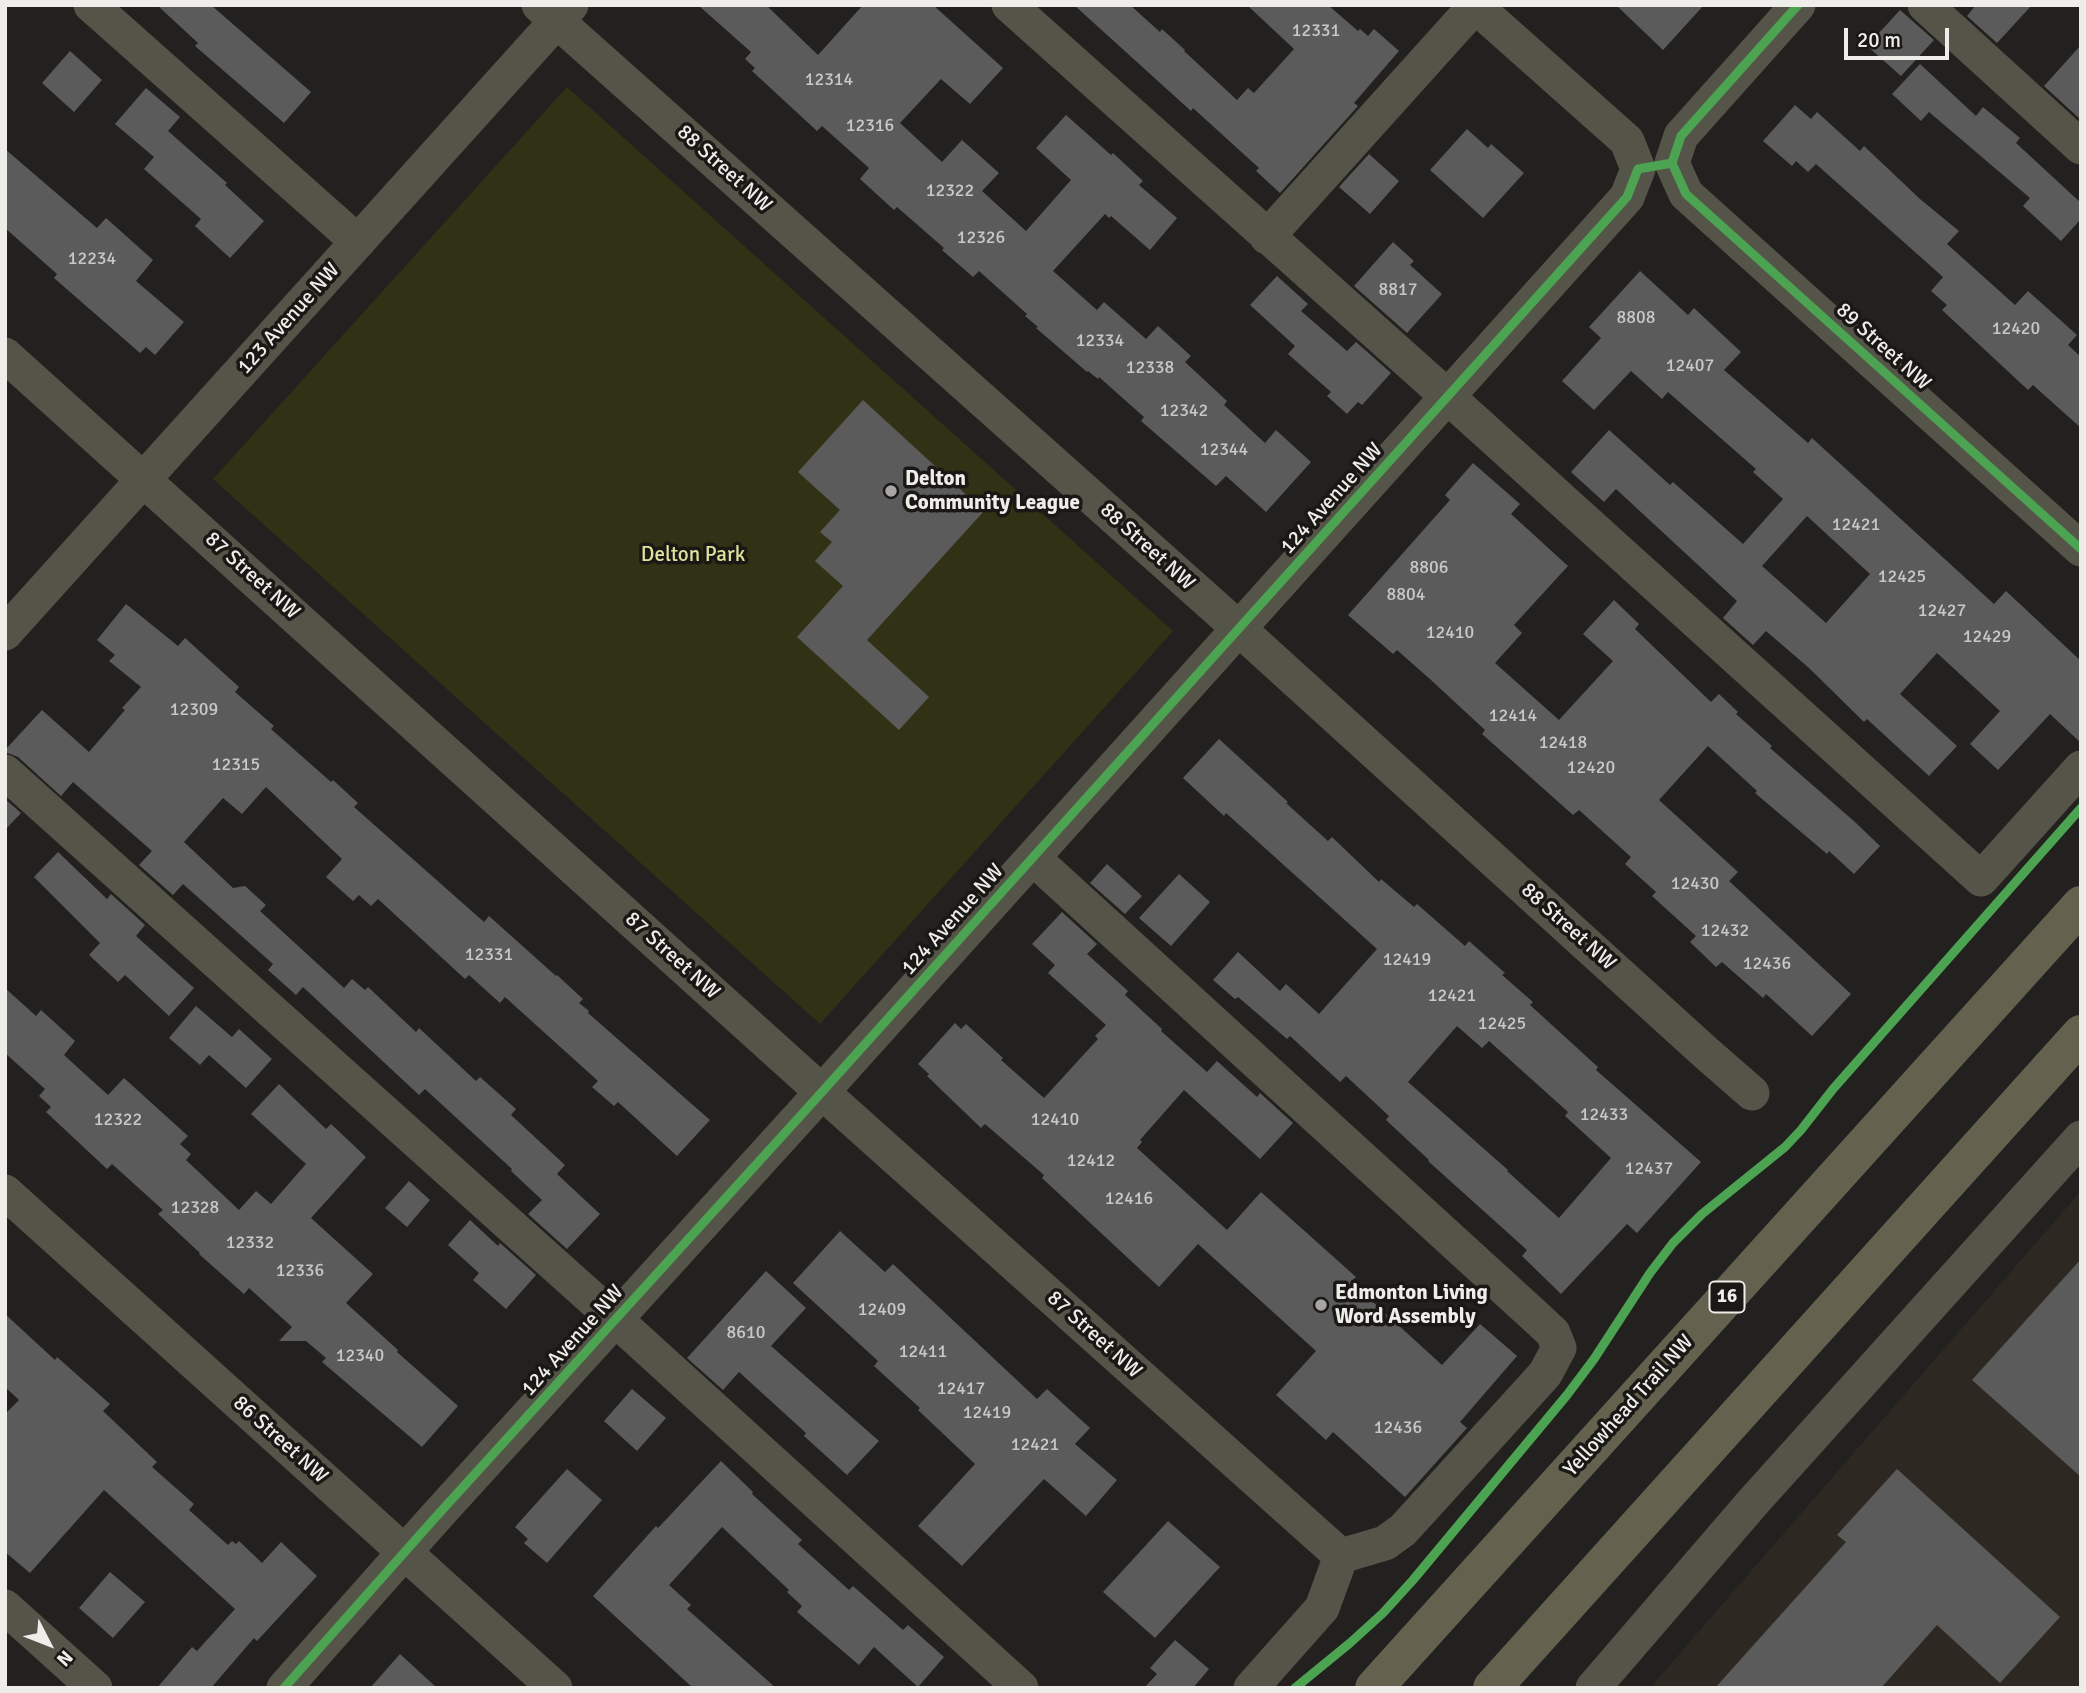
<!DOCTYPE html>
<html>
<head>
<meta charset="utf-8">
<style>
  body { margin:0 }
  #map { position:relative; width:2086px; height:1693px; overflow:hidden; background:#23211f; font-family:Signika,sans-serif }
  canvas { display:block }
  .frame { position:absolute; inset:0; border:7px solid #eeedea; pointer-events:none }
  .north { position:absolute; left:14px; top:1609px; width:70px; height:70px; -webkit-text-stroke:5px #1a1815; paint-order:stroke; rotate:132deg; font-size:19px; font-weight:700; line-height:28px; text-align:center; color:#eeedea }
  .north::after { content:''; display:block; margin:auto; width:24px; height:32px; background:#eeedea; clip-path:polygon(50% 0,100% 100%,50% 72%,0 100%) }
  .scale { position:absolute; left:1844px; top:28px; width:105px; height:32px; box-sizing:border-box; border:4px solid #eeedea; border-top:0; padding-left:9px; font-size:21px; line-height:24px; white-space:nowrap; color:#eeedea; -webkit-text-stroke:5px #1a1815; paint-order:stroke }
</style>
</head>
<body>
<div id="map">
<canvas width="2086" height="1693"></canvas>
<div class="frame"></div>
<div class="north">N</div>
<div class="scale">20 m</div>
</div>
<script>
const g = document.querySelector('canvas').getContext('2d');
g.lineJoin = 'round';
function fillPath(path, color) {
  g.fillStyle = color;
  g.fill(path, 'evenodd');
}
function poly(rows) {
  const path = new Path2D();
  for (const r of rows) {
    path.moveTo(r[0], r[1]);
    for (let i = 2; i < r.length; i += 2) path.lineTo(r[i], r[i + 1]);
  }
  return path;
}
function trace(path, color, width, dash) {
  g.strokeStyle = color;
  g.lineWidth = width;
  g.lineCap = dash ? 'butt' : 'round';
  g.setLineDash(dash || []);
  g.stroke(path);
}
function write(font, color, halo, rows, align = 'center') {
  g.font = font + ' Signika,sans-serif';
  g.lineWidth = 7;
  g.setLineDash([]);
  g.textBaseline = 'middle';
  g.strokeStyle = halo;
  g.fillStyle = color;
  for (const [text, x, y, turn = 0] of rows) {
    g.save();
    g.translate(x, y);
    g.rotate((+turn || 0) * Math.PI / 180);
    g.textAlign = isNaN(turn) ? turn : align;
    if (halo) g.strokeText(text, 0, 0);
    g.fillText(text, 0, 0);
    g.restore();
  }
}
const built = poly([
  [2081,1191,2081,1688,1650,1688,1706,1623]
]);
const green = poly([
  [567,87,1173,631,820,1024,213,479]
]);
const building = poly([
  [157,5,211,5,311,92,284,123,195,46,198,43],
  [698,5,766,5,818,55,863,5,933,5,1003,68,970,104,941,79,900,123,942,162,962,140,999,173,982,191,1026,231,1071,180,1036,148,1066,115,1111,155,1113,153,1143,181,1139,185,1177,218,1150,250,1111,216,1109,218,1105,214,1053,271,1097,310,1104,302,1146,339,1158,326,1191,356,1185,362,1227,401,1224,405,1265,443,1276,430,1311,462,1266,512,1226,476,1216,486,1141,421,1144,417,1099,377,1098,379,1088,371,1087,372,1036,328,1038,327,1025,316,1027,314,979,271,973,277,942,250,944,248,897,207,894,210,860,179,869,168,822,126,817,131,752,71,755,68,745,59,751,52],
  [1074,5,1130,5,1160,32,1162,29,1185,50,1184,51,1237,100,1248,88,1254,93,1294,49,1247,5,1328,5,1358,31,1360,29,1368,36,1374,29,1399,51,1354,103,1358,106,1280,193,1256,171,1259,168,1193,108,1191,111],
  [1616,5,1704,5,1663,50],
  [1976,5,2032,5,1997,43,1967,16],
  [1900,10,1934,40,1901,76,1867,46],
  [2081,45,2081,120,2044,86],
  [70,51,102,80,74,112,42,83],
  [1920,64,1976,116,1983,107,2020,138,2016,143,2081,203,2081,219,2061,241,2023,206,2030,198,1929,112,1921,121,1892,94],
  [146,88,180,117,168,131,227,183,225,185,264,221,230,258,195,226,201,219,144,169,154,157,115,124],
  [1795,105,1811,119,1817,112,1860,151,1864,146,1920,199,1959,231,1947,244,2015,305,2028,291,2077,335,2068,345,2081,357,2081,428,2033,385,2028,390,1942,310,1947,305,1931,291,1943,277,1816,164,1808,172,1796,161,1792,166,1763,141],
  [1467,129,1488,148,1491,144,1524,173,1483,218,1430,170],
  [5,149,97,228,106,218,153,260,136,281,184,322,155,355,146,347,140,353,54,278,57,274,5,228],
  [1369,154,1399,181,1370,214,1339,187],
  [1393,242,1414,261,1410,265,1442,294,1407,333,1354,286],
  [1640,271,1688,315,1694,308,1741,352,1724,370,1808,443,1812,438,1994,604,2006,591,2081,661,2081,743,2050,714,1998,770,1970,744,2000,711,1937,653,1900,694,1957,746,1929,776,1867,719,1864,722,1809,668,1766,631,1753,645,1723,618,1737,601,1616,489,1604,502,1571,472,1609,430,1670,485,1673,482,1743,544,1783,499,1753,472,1756,469,1668,392,1662,399,1631,371,1594,410,1562,381,1601,338,1589,327],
  [1807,516,1870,574,1826,623,1762,566],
  [1277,276,1308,304,1301,311,1347,351,1356,342,1391,373,1362,405,1358,402,1347,414,1327,396,1331,392,1288,354,1295,346,1250,305],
  [863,400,984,511,867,640,929,697,899,730,797,637,843,586,815,561,832,542,820,532,840,510,798,472],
  [1473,463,1520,504,1511,514,1568,566,1514,625,1522,633,1495,663,1559,720,1613,661,1583,634,1614,600,1639,624,1635,629,1711,702,1719,694,1738,712,1736,714,1772,746,1770,748,1855,822,1880,846,1854,874,1829,851,1827,854,1755,793,1757,791,1708,746,1659,800,1738,872,1729,881,1851,994,1812,1036,1766,994,1763,998,1722,962,1716,967,1690,942,1696,936,1652,896,1656,892,1625,864,1631,857,1579,810,1573,815,1482,734,1485,730,1431,680,1397,650,1393,654,1348,615,1450,500,1445,495],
  [126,604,178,646,185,638,239,687,235,692,274,726,271,729,331,782,333,780,358,803,354,807,484,922,489,916,556,976,557,975,583,999,579,1003,589,1011,588,1013,710,1120,677,1156,618,1102,614,1106,592,1087,598,1081,505,997,500,1003,469,975,465,979,378,899,371,906,359,895,353,901,326,877,342,859,266,787,242,814,223,798,184,842,233,888,245,886,266,905,260,911,344,988,352,979,365,990,368,987,416,1032,419,1028,476,1081,480,1077,516,1109,511,1115,565,1165,557,1174,600,1214,567,1249,528,1214,542,1200,511,1171,512,1169,425,1089,419,1095,303,987,296,995,268,970,273,964,183,884,173,895,139,865,152,851,73,782,61,796,18,757,5,752,5,750,42,710,89,752,125,710,122,708,141,687,109,661,115,655,97,640],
  [1219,739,1288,802,1286,803,1328,841,1332,837,1379,882,1381,879,1414,907,1417,904,1465,946,1469,941,1505,973,1502,975,1533,1002,1530,1005,1598,1067,1596,1070,1701,1162,1637,1233,1627,1224,1561,1294,1522,1256,1527,1250,1428,1161,1429,1160,1386,1120,1389,1116,1346,1076,1340,1082,1290,1036,1287,1039,1238,997,1235,999,1213,980,1238,952,1280,991,1286,984,1319,1014,1377,949,1226,813,1224,816,1183,778],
  [1457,1026,1482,1048,1489,1041,1568,1112,1565,1116,1611,1158,1559,1218,1507,1171,1508,1170,1408,1082],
  [5,799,21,813,5,830],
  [58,852,107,899,111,894,145,925,136,936,194,988,169,1016,125,975,118,982,89,955,100,943,34,877],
  [1107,864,1142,896,1125,914,1090,883],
  [1179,874,1210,902,1171,946,1139,918],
  [1062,912,1097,944,1087,954,1128,991,1125,995,1162,1029,1161,1031,1207,1072,1217,1061,1257,1097,1260,1093,1293,1123,1260,1159,1184,1090,1140,1140,1142,1142,1137,1148,1227,1230,1261,1192,1356,1277,1351,1282,1442,1365,1480,1324,1517,1356,1460,1422,1467,1428,1405,1497,1333,1432,1326,1440,1276,1395,1316,1351,1198,1244,1159,1287,1042,1178,1044,1175,985,1124,981,1128,927,1076,929,1074,918,1064,955,1023,961,1029,966,1024,1003,1058,1001,1060,1044,1098,1098,1039,1095,1036,1106,1025,1048,973,1055,965,1032,944],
  [5,988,36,1016,41,1010,75,1041,64,1055,108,1095,124,1078,188,1136,180,1144,191,1154,186,1160,239,1210,256,1191,271,1204,306,1164,251,1114,279,1084,326,1129,331,1124,366,1157,311,1218,373,1274,346,1303,398,1350,397,1352,458,1406,422,1447,322,1362,326,1358,306,1341,279,1341,292,1327,249,1288,244,1294,199,1254,200,1253,158,1214,163,1210,112,1164,107,1169,46,1112,51,1107,39,1096,45,1089,5,1053],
  [196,1006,232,1037,239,1029,272,1059,246,1088,209,1055,200,1065,169,1038],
  [409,1181,430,1200,407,1227,385,1208],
  [470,1220,498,1246,500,1243,536,1275,506,1309,473,1280,479,1273,448,1245],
  [840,1231,885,1272,893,1264,1037,1399,1047,1389,1090,1428,1075,1444,1117,1480,1086,1516,1044,1479,962,1566,918,1526,975,1464,918,1410,920,1408,874,1366,878,1361,793,1283],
  [2081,1259,2081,1477,1972,1380],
  [766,1271,806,1308,771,1346,879,1441,847,1475,804,1436,806,1433,739,1372,723,1390,687,1358],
  [5,1314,55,1360,57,1357,110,1404,103,1411,157,1462,152,1467,194,1504,189,1510,228,1545,232,1541,236,1544,239,1541,262,1563,281,1542,317,1576,257,1641,254,1638,211,1688,157,1688,192,1647,197,1651,235,1609,104,1490,30,1573,5,1552,5,1414,19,1400,5,1387],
  [632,1389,666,1418,637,1451,604,1421],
  [721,1461,753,1492,752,1494,802,1540,798,1544,849,1590,853,1586,903,1630,908,1625,944,1657,918,1687,874,1647,859,1665,797,1612,802,1606,787,1592,789,1590,722,1527,669,1585,691,1605,687,1609,776,1688,693,1688,593,1596,656,1526,658,1528],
  [567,1469,602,1500,547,1563,524,1543,528,1539,515,1527],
  [1897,1469,2060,1617,2000,1683,1937,1625,1881,1688,1715,1688,1846,1542,1837,1535],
  [1168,1521,1220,1567,1155,1638,1103,1592],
  [110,1572,145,1602,113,1638,79,1608],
  [1175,1640,1209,1669,1193,1688,1144,1688,1157,1674,1150,1668],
  [400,1654,437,1688,370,1688]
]);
const minor = poly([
  [91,5,358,242],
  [539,5,1216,608,1705,1052,1752,1093],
  [1009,5,1447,396,1981,879,2081,768],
  [1798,5,1681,136,1672,163,1686,194,2081,549],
  [1925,5,2081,147],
  [1267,237,1475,6],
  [5,355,822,1092,1341,1556],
  [5,633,571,5],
  [5,772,616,1320,1021,1688],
  [1033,858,1538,1319,1553,1333,1559,1348,1545,1374,1403,1530,1385,1543,1341,1556,1322,1608,1251,1688],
  [5,1192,555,1688],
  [5,1607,95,1688],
  [284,1688,434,1519,803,1113,1627,197,1638,169,1627,141,1474,5],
  [1593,1688,1754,1501,2081,1138]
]);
const highway = poly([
  [1374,1688,2081,905],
  [1492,1688,2081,1034]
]);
const cycleway = poly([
  [1672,163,1686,194,2081,549],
  [1672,163,1681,136,1798,5],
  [284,1688,434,1519,803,1113,1627,197,1638,169,1672,163],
  [1295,1688,1350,1643,1383,1613,1413,1580,1567,1395,1594,1359,1650,1273,1673,1243,1702,1214,1785,1147,1801,1130,1833,1089,2081,808]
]);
const markers = [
  [891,491,7,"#a7a6a3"],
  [1321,1305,7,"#a7a6a3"]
];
const numberNames = [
  ["12331",1316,31],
  ["12314",829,80],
  ["12316",870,126],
  ["12322",950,191],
  ["12326",981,238],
  ["12234",92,259],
  ["8817",1398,290],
  ["8808",1636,318],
  ["12420",2016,329],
  ["12334",1100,341],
  ["12407",1690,366],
  ["12338",1150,368],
  ["12342",1184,411],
  ["12344",1224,450],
  ["12421",1856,525],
  ["8806",1429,568],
  ["12425",1902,577],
  ["8804",1406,595],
  ["12427",1942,611],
  ["12410",1450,633],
  ["12429",1987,637],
  ["12309",194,710],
  ["12414",1513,716],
  ["12418",1563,743],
  ["12315",236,765],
  ["12420",1591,768],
  ["12430",1695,884],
  ["12432",1725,931],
  ["12331",489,955],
  ["12419",1407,960],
  ["12436",1767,964],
  ["12421",1452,996],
  ["12425",1502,1024],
  ["12433",1604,1115],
  ["12322",118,1120],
  ["12410",1055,1120],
  ["12412",1091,1161],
  ["12437",1649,1169],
  ["12416",1129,1199],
  ["12328",195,1208],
  ["12332",250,1243],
  ["12336",300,1271],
  ["12409",882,1310],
  ["8610",746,1333],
  ["12411",923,1352],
  ["12340",360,1356],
  ["12417",961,1389],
  ["12419",987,1413],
  ["12436",1398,1428],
  ["12421",1035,1445]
];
const shields = [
  [1727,1297,35]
];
const shieldNames = [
  ["16",1727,1297]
];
const streetNames = [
  ["88 Street NW",724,169,42],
  ["123 Avenue NW",289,319,-48],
  ["89 Street NW",1883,347,42],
  ["124 Avenue NW",1332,499,-48],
  ["88 Street NW",1147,547,42],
  ["87 Street NW",252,576,42],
  ["124 Avenue NW",953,920,-48],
  ["88 Street NW",1568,927,42],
  ["87 Street NW",672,956,42],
  ["87 Street NW",1094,1335,42],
  ["124 Avenue NW",573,1341,-48],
  ["Yellowhead Trail NW",1629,1406,-48],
  ["86 Street NW",280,1440,42]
];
const poiNames = [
  ["Delton",905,479],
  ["Community League",905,503],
  ["Edmonton Living",1335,1293],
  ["Word Assembly",1335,1317]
];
const parkNames = [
  ["Delton Park",693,555]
];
fillPath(built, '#2d2821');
fillPath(green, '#313115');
fillPath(building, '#5c5b5b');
trace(minor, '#555448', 35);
trace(highway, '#64624f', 38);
trace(cycleway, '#4ca352', 9);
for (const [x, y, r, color] of markers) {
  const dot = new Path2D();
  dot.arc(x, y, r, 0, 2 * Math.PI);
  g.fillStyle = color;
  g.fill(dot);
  trace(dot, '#1a1815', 2.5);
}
write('18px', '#cac8c6', null, numberNames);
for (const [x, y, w] of shields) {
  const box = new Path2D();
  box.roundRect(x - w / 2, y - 15.5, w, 31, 5);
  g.fillStyle = '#1a1815';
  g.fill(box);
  trace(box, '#eeedea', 2);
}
write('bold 19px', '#eeedea', null, shieldNames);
write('21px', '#eeedea', '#1a1815', streetNames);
write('bold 21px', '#eeedea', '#1a1815', poiNames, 'left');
write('21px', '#dee29b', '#1a1815', parkNames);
</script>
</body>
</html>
